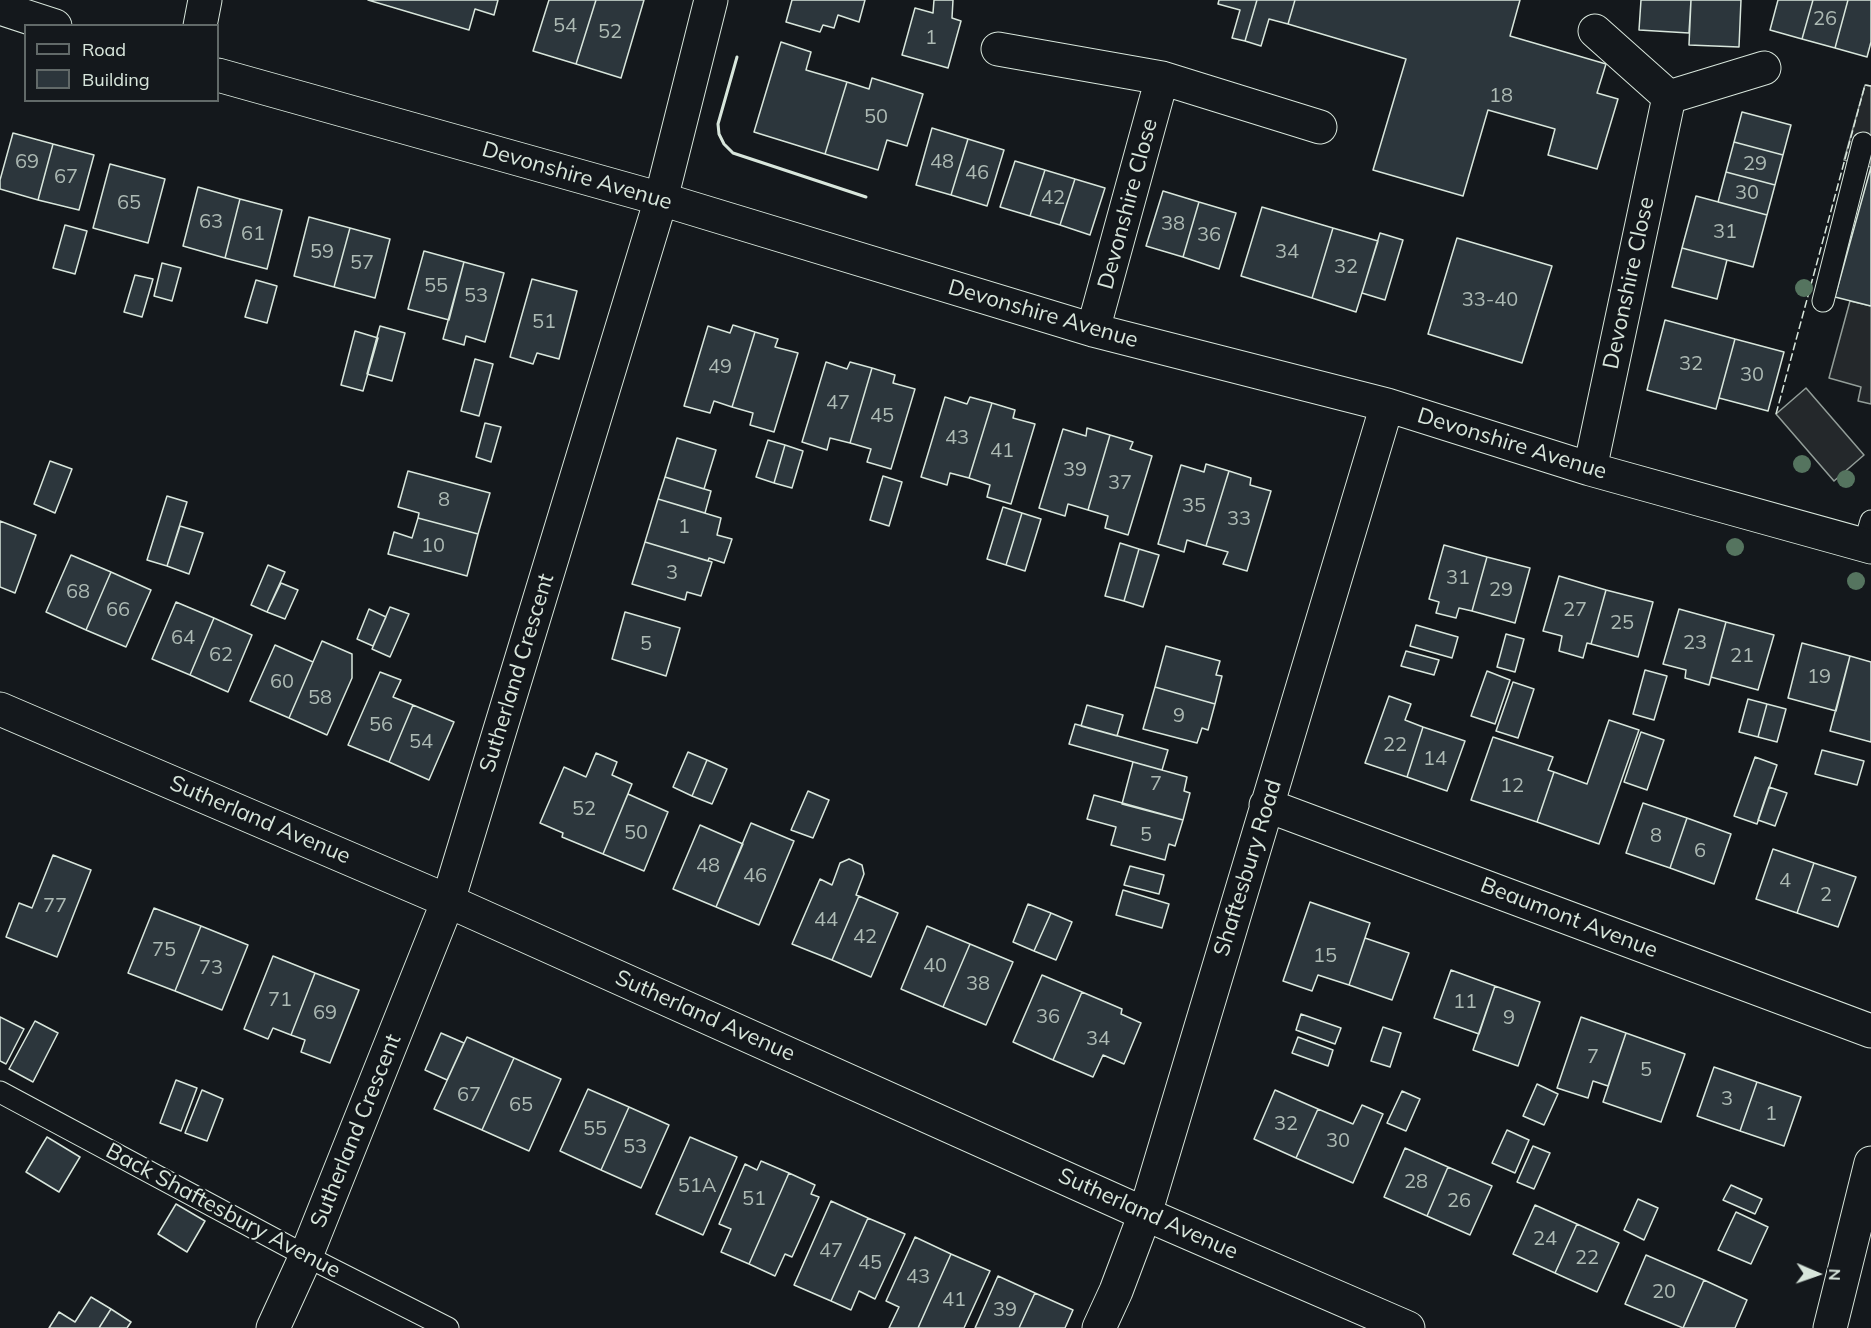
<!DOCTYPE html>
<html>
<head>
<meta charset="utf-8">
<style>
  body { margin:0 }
  #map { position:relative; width:1871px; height:1328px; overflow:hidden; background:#14181c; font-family:Mulish,sans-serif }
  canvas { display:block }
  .legend { position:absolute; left:24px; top:24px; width:195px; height:78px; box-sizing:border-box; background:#14181c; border:2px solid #626a69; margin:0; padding:8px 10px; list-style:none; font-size:18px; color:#d8e6dc }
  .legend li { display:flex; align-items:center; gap:12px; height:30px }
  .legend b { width:30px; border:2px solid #626a69 }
  .north { position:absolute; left:1787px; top:1244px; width:60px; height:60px; -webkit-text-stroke:4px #14181c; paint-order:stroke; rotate:92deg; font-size:16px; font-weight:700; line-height:24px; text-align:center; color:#d8e6dc }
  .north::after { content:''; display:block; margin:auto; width:21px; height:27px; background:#d8e6dc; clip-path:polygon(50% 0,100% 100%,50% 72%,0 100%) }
</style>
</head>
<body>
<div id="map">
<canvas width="1871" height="1328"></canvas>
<ul class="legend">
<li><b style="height:8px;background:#14181c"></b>Road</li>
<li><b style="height:16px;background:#2c363c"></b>Building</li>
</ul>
<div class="north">N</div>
</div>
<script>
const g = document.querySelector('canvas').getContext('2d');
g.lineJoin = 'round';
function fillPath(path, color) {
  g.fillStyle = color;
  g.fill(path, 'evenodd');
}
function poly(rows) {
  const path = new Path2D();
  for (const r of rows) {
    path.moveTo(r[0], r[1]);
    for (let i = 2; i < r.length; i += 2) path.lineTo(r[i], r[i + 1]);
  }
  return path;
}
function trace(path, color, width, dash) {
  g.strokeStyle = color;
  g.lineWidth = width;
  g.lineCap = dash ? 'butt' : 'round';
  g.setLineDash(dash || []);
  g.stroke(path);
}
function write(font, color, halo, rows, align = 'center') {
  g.font = font + ' Mulish,sans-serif';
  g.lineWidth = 4.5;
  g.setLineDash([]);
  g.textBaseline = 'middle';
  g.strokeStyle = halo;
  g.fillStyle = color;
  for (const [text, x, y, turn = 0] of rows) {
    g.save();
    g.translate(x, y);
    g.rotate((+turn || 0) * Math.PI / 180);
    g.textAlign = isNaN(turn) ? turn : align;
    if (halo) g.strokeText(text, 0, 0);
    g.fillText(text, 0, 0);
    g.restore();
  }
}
const parking = poly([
  [1865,85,1871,86,1871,167,1844,160,1865,85],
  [1850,301,1871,306,1871,404,1858,401,1861,387,1829,378,1850,301],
  [1806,388,1864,455,1834,481,1776,414,1806,388]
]);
const building = poly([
  [368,0,498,0,494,15,475,9,469,30,368,0],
  [549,0,596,0,576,64,533,51,549,0],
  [596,0,644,0,621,78,576,64,596,0],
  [792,0,865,0,859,22,838,15,834,28,823,25,820,32,786,22,792,0],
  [934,0,953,0,952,18,961,21,948,68,902,55,915,8,933,13,934,0],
  [1219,0,1257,0,1245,41,1232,38,1240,10,1218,4,1219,0],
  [1257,0,1295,0,1288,24,1269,19,1261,46,1245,41,1257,0],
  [1295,0,1520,0,1510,36,1606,64,1597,93,1618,99,1597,169,1548,155,1555,129,1488,110,1463,196,1373,170,1406,59,1288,24,1295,0],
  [1641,0,1691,0,1689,33,1639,30,1641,0],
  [1691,0,1741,0,1739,47,1689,45,1691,0],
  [1778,0,1813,0,1802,39,1770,30,1778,0],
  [1813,0,1848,0,1835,48,1802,39,1813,0],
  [1848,0,1871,0,1871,42,1867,57,1835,48,1848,0],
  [781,42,811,52,806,70,847,82,825,154,754,132,781,42],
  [872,78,923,94,907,146,887,140,878,170,825,154,847,82,869,89,872,78],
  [1742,112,1791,125,1783,155,1734,142,1742,112],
  [932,128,968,139,951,195,916,185,932,128],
  [13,133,53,144,38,200,0,189,0,180,13,133],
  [968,139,1004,150,987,206,951,195,968,139],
  [1734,142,1783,155,1775,185,1726,172,1734,142],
  [53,144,94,155,79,210,38,200,53,144],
  [1015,161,1045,170,1030,216,1000,207,1015,161],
  [110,164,165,179,148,243,93,228,110,164],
  [1871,167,1871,306,1835,297,1871,167],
  [1045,170,1075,179,1060,225,1030,216,1045,170],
  [1726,172,1775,185,1767,215,1718,202,1726,172],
  [1075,179,1105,188,1090,235,1060,225,1075,179],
  [198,187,240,199,225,258,183,246,198,187],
  [1163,191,1199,202,1183,257,1146,246,1163,191],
  [1696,196,1767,215,1753,267,1682,248,1696,196],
  [240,199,282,210,267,269,225,258,240,199],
  [1199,202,1236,213,1219,269,1183,257,1199,202],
  [1262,207,1333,228,1312,298,1241,276,1262,207],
  [309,217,350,228,334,287,294,276,309,217],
  [65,225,87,231,75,274,53,268,65,225],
  [350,228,390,239,375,298,334,287,350,228],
  [1333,228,1378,241,1356,312,1312,298,1333,228],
  [1380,233,1403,240,1385,300,1362,293,1380,233],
  [1457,238,1552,266,1522,363,1428,334,1457,238],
  [1682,248,1727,260,1717,299,1672,287,1682,248],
  [424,251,464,262,449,320,408,309,424,251],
  [464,262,504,273,485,342,466,336,464,345,443,339,464,262],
  [162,263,181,268,172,301,154,296,162,263],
  [135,275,153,279,142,317,124,312,135,275],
  [532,279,577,291,559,359,537,353,533,364,510,357,532,279],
  [256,280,277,286,267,323,245,317,256,280],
  [1665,320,1735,339,1716,409,1647,390,1665,320],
  [733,325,755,332,732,407,714,401,710,413,684,406,708,326,730,333,733,325],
  [380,326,405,333,392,381,367,374,380,326],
  [355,331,378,338,363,391,341,385,355,331],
  [755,332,778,339,775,347,798,353,774,432,750,425,753,413,732,407,755,332],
  [1735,339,1784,352,1768,411,1719,398,1735,339],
  [475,359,493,364,479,416,461,411,475,359],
  [826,362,847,369,850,362,872,368,850,443,830,438,827,450,802,442,826,362],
  [872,368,895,375,893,383,915,389,891,469,867,462,871,449,850,443,872,368],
  [945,397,967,404,970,397,992,403,969,478,950,473,947,485,921,477,945,397],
  [992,403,1015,410,1013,418,1035,424,1011,504,987,497,990,485,969,478,992,403],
  [485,423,501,427,491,462,476,457,485,423],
  [1087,428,1110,435,1088,510,1068,504,1065,516,1039,508,1063,429,1086,436,1087,428],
  [1110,435,1133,442,1130,449,1152,456,1128,535,1105,528,1108,516,1088,510,1110,435],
  [677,438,716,450,704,489,665,477,677,438],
  [768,440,785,445,774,483,756,477,768,440],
  [785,445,803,451,792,488,774,483,785,445],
  [50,461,72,469,55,513,34,504,50,461],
  [1206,464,1229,471,1206,546,1187,540,1184,552,1158,544,1181,465,1204,472,1206,464],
  [408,471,490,493,478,534,418,518,419,513,398,507,408,471],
  [1229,471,1251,478,1250,485,1271,491,1247,571,1223,564,1228,552,1206,546,1229,471],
  [883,476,902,482,889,526,870,520,883,476],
  [665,477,711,491,705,513,658,499,665,477],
  [167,496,187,502,167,566,147,560,167,496],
  [658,499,721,518,717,535,732,539,724,563,709,558,708,561,645,542,658,499],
  [1003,507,1022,513,1006,565,987,559,1003,507],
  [1022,513,1041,519,1025,571,1006,565,1022,513],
  [418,518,478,534,467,576,388,554,394,532,412,538,418,518],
  [0,521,36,535,15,593,0,587,0,521],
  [180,526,203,533,189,574,167,566,180,526],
  [645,542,712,562,701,596,687,592,685,600,632,584,645,542],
  [1120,543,1139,549,1124,601,1105,596,1120,543],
  [1444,545,1487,557,1472,611,1459,608,1456,618,1436,613,1439,602,1429,599,1444,545],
  [1139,549,1159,555,1143,607,1124,601,1139,549],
  [71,555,111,572,86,630,46,612,71,555],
  [1487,557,1530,568,1515,623,1472,611,1487,557],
  [268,565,285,572,267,612,251,605,268,565],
  [111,572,151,590,126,647,86,630,111,572],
  [1559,576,1606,590,1591,644,1587,643,1583,658,1559,651,1562,636,1543,631,1559,576],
  [281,583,298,590,285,619,267,612,281,583],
  [1606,590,1653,602,1638,657,1591,644,1606,590],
  [176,602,214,618,190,675,152,659,176,602],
  [390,607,409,614,390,657,372,649,390,607],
  [369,609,386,617,373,646,357,639,369,609],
  [1679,609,1726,622,1709,685,1685,678,1686,670,1663,664,1679,609],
  [625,612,680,628,666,676,612,659,625,612],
  [214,618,252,635,228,692,190,675,214,618],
  [1726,622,1774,635,1758,690,1711,677,1726,622],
  [1416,625,1458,637,1452,658,1410,646,1416,625],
  [1506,634,1524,639,1515,672,1497,667,1506,634],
  [322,641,352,654,352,678,327,735,289,718,322,641],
  [1802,643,1850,656,1836,711,1788,698,1802,643],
  [275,645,313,662,289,718,250,701,275,645],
  [1166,646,1220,661,1216,675,1222,676,1215,704,1155,687,1166,646],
  [1406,651,1439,660,1434,675,1401,666,1406,651],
  [1850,656,1871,662,1871,742,1830,731,1850,656],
  [1645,670,1667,676,1654,720,1633,714,1645,670],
  [1487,671,1510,680,1495,724,1471,716,1487,671],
  [380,672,401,680,393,697,413,705,389,762,348,745,380,672],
  [1513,682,1534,689,1518,738,1496,731,1513,682],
  [1155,687,1215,704,1208,730,1202,728,1197,743,1143,729,1155,687],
  [1389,696,1411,704,1405,720,1423,727,1407,777,1365,763,1389,696],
  [1748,699,1767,704,1758,737,1739,732,1748,699],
  [1767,704,1786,709,1777,742,1758,737,1767,704],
  [413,705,454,722,429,780,389,762,413,705],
  [1087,705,1123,715,1117,736,1081,726,1087,705],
  [1609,720,1639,730,1599,844,1537,822,1554,772,1587,784,1609,720],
  [1075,724,1168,750,1162,770,1069,744,1075,724],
  [1423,727,1465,741,1447,791,1407,777,1423,727],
  [1641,732,1664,740,1647,790,1624,782,1641,732],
  [1493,737,1553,757,1548,770,1554,772,1537,822,1471,800,1493,737],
  [1822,750,1864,761,1857,785,1815,774,1822,750],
  [688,752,707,760,692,796,673,787,688,752],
  [596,753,617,762,612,775,632,784,603,854,562,837,563,833,540,823,564,767,586,777,596,753],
  [1755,757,1777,765,1757,824,1734,816,1755,757],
  [707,760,727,769,712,804,692,796,707,760],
  [1133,762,1187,777,1184,791,1190,793,1183,820,1122,804,1133,762],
  [1769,787,1787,793,1775,826,1758,820,1769,787],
  [808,791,829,800,813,838,791,830,808,791],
  [628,794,668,812,644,871,603,854,628,794],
  [1094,795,1183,820,1175,846,1169,844,1165,860,1111,845,1116,827,1087,819,1094,795],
  [1643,803,1687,818,1670,868,1626,853,1643,803],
  [1687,818,1731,834,1714,884,1670,868,1687,818],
  [751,823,794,841,759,925,716,907,751,823],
  [700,825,743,844,716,907,673,889,700,825],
  [1773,849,1814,863,1797,913,1756,899,1773,849],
  [53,855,91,870,57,957,6,937,19,903,32,908,53,855],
  [849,859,862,865,864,874,856,895,859,896,832,960,792,944,820,879,832,885,840,863,849,859],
  [1814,863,1856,877,1838,927,1797,913,1814,863],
  [1130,866,1164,875,1159,894,1124,885,1130,866],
  [1123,890,1169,904,1162,928,1116,915,1123,890],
  [859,896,898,913,871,977,832,960,859,896],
  [1310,902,1370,923,1349,985,1318,975,1312,991,1283,981,1310,902],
  [1028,904,1051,913,1034,951,1013,942,1028,904],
  [154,908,201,926,175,991,128,973,154,908],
  [1051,913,1072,922,1056,960,1034,951,1051,913],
  [201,926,248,945,222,1010,175,991,201,926],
  [927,926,970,944,943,1007,901,989,927,926],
  [1365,938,1409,953,1392,1000,1349,985,1365,938],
  [970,944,1013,962,986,1025,943,1007,970,944],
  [273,956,315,973,291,1035,273,1028,268,1039,244,1029,273,956],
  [1451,970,1495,986,1479,1034,1434,1018,1451,970],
  [315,973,359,990,330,1063,301,1052,305,1040,291,1035,315,973],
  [1042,975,1082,992,1053,1060,1013,1042,1042,975],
  [1495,986,1540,1002,1518,1066,1473,1050,1495,986],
  [1082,992,1122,1009,1121,1014,1141,1023,1124,1064,1103,1055,1093,1077,1053,1060,1082,992],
  [1301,1014,1341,1028,1335,1044,1296,1030,1301,1014],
  [0,1017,24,1029,6,1064,0,1061,0,1017],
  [1581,1017,1626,1033,1608,1086,1593,1081,1588,1098,1557,1088,1581,1017],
  [35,1021,58,1033,33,1082,9,1069,35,1021],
  [1383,1027,1401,1033,1390,1067,1371,1061,1383,1027],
  [441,1033,464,1043,447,1080,425,1070,441,1033],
  [1626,1033,1685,1054,1661,1122,1603,1102,1626,1033],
  [467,1037,514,1058,482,1130,434,1109,467,1037],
  [1298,1037,1333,1050,1328,1066,1292,1053,1298,1037],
  [514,1058,561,1079,529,1151,482,1130,514,1058],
  [1714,1067,1757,1082,1740,1131,1697,1116,1714,1067],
  [176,1080,197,1088,181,1131,160,1123,176,1080],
  [1757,1082,1801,1097,1784,1146,1740,1131,1757,1082],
  [1537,1084,1558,1094,1544,1125,1523,1116,1537,1084],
  [588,1089,629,1107,601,1170,560,1151,588,1089],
  [202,1090,223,1099,207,1141,185,1133,202,1090],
  [1275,1090,1318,1109,1296,1158,1254,1139,1275,1090],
  [1402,1091,1420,1099,1406,1131,1387,1123,1402,1091],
  [1362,1105,1383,1114,1353,1183,1296,1158,1318,1109,1353,1124,1362,1105],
  [629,1107,669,1125,641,1188,601,1170,629,1107],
  [1507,1130,1529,1140,1515,1173,1492,1163,1507,1130],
  [47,1137,80,1157,59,1192,26,1172,47,1137],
  [690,1137,737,1157,703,1235,656,1214,690,1137],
  [1533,1146,1550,1153,1534,1189,1517,1182,1533,1146],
  [1405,1148,1448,1167,1427,1216,1384,1197,1405,1148],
  [761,1161,789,1173,749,1264,721,1252,731,1229,719,1224,745,1164,757,1170,761,1161],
  [1448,1167,1492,1186,1470,1235,1427,1216,1448,1167],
  [789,1173,815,1185,811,1194,819,1197,792,1257,785,1254,775,1276,749,1264,789,1173],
  [1731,1185,1762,1199,1755,1214,1723,1200,1731,1185],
  [1638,1199,1658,1208,1644,1240,1624,1230,1638,1199],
  [831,1201,868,1218,831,1301,794,1285,831,1201],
  [176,1204,205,1221,187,1252,158,1234,176,1204],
  [1535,1205,1577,1224,1555,1273,1513,1254,1535,1205],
  [1736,1212,1768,1227,1751,1264,1718,1250,1736,1212],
  [868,1218,905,1234,875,1299,859,1291,851,1310,831,1301,868,1218],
  [1577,1224,1619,1243,1597,1292,1555,1273,1577,1224],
  [915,1237,951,1254,918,1328,889,1328,899,1307,886,1301,915,1237],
  [951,1254,990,1271,964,1328,918,1328,951,1254],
  [1646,1255,1704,1280,1683,1328,1625,1304,1646,1255],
  [998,1276,1035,1293,1019,1328,975,1328,998,1276],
  [1704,1280,1747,1300,1735,1328,1683,1328,1704,1280],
  [1035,1293,1073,1310,1065,1328,1019,1328,1035,1293],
  [91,1297,111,1309,99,1328,49,1328,59,1312,75,1322,91,1297],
  [111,1309,131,1322,127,1328,99,1328,111,1309]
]);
const lane = poly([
  [1823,301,1863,143],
  [1864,545,1871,521],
  [0,1092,306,1256,448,1328]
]);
const street = poly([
  [0,8,55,26],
  [200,26,205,0],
  [1595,31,1669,97],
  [998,49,1162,78,1320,127],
  [218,75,661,199,1093,330,1387,405,1590,469,1871,547],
  [1093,330,1162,78],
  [1590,469,1669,97,1764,68],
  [0,709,448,901,1145,1214,1408,1328],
  [1266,805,1871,1031],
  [273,1328,306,1256,448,901,661,199,711,0],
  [1099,1328,1116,1291,1145,1214,1387,405],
  [1830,1328,1871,1163]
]);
const fence = poly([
  [1776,414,1865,85,1871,86]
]);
const wall = poly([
  [737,57,718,124,719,134,724,144,733,153,866,197]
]);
const trees = [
  [1804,288],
  [1802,464],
  [1846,479],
  [1735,547],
  [1856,581]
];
const numberNames = [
  ["26",1825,19],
  ["54",565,26],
  ["52",610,32],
  ["1",931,38],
  ["18",1501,96],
  ["50",876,117],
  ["69",27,162],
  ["48",942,162],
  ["29",1755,164],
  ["46",977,173],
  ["67",66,177],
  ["30",1747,193],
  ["42",1053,198],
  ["65",129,203],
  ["63",211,222],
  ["38",1173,224],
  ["31",1725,232],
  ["61",253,234],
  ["36",1209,235],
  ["59",322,252],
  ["34",1287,252],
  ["57",362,263],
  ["32",1346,267],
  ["55",436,286],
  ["53",476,296],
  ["33-40",1490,300],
  ["51",544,322],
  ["32",1691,364],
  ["49",720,367],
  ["30",1752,375],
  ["47",838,403],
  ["45",882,416],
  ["43",957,438],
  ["41",1002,451],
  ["39",1075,470],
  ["37",1120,483],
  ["8",444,500],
  ["35",1194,506],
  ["33",1239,519],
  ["1",684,527],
  ["10",433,546],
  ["3",672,573],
  ["31",1458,578],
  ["29",1501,590],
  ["68",78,592],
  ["66",118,610],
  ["27",1575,610],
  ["25",1622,623],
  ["64",183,638],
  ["23",1695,643],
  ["5",646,644],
  ["62",221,655],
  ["21",1742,656],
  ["19",1819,677],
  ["60",282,682],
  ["58",320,698],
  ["9",1179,716],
  ["56",381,725],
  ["54",421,742],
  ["22",1395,745],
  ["14",1435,759],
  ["7",1156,784],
  ["12",1512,786],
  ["52",584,809],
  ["50",636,833],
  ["5",1146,835],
  ["8",1656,836],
  ["6",1700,851],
  ["48",708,866],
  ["46",755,876],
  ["4",1785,881],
  ["2",1826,895],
  ["77",55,906],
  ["44",826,920],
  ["42",865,937],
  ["75",164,950],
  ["15",1325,956],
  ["40",935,966],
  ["73",211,968],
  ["38",978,984],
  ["71",280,1000],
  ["11",1465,1002],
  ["69",325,1013],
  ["36",1048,1017],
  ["9",1509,1018],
  ["34",1098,1039],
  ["7",1593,1057],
  ["5",1646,1070],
  ["67",469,1095],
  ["3",1727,1099],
  ["65",521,1105],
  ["1",1771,1114],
  ["32",1286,1124],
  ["55",595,1129],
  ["30",1338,1141],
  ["53",635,1147],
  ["28",1416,1182],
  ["51A",697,1186],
  ["51",754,1199],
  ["26",1459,1201],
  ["24",1545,1239],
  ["47",831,1251],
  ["22",1587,1258],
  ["45",870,1263],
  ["43",918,1277],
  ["20",1664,1292],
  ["41",954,1300],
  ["39",1005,1310]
];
const streetNames = [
  ["Devonshire Avenue",577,176,16],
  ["Devonshire Close",1128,204,-75],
  ["Devonshire Close",1629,283,-78],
  ["Devonshire Avenue",1043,314,16],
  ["Devonshire Avenue",1512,444,17],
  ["Sutherland Crescent",517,673,-73],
  ["Sutherland Avenue",260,820,23],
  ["Shaftesbury Road",1248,868,-73],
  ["Beaumont Avenue",1569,918,21],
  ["Sutherland Avenue",705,1016,24],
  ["Sutherland Crescent",356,1131,-68],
  ["Back Shaftesbury Avenue",223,1211,28],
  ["Sutherland Avenue",1148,1214,24]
];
fillPath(parking, '#24282b');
trace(parking, '#939e99', 1.5);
fillPath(building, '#2c363c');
trace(building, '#d8e6dc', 1.5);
trace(lane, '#d8e6dc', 23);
trace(street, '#d8e6dc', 35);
trace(lane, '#14181c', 21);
trace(street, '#14181c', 33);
trace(fence, '#d8e6dc', 1.5, [8, 3]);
trace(wall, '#d8e6dc', 3);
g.fillStyle = '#55745f';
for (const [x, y] of trees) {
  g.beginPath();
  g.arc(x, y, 9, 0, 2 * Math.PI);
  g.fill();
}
write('20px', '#adbab4', null, numberNames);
write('22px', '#d8e6dc', '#14181c', streetNames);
</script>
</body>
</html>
